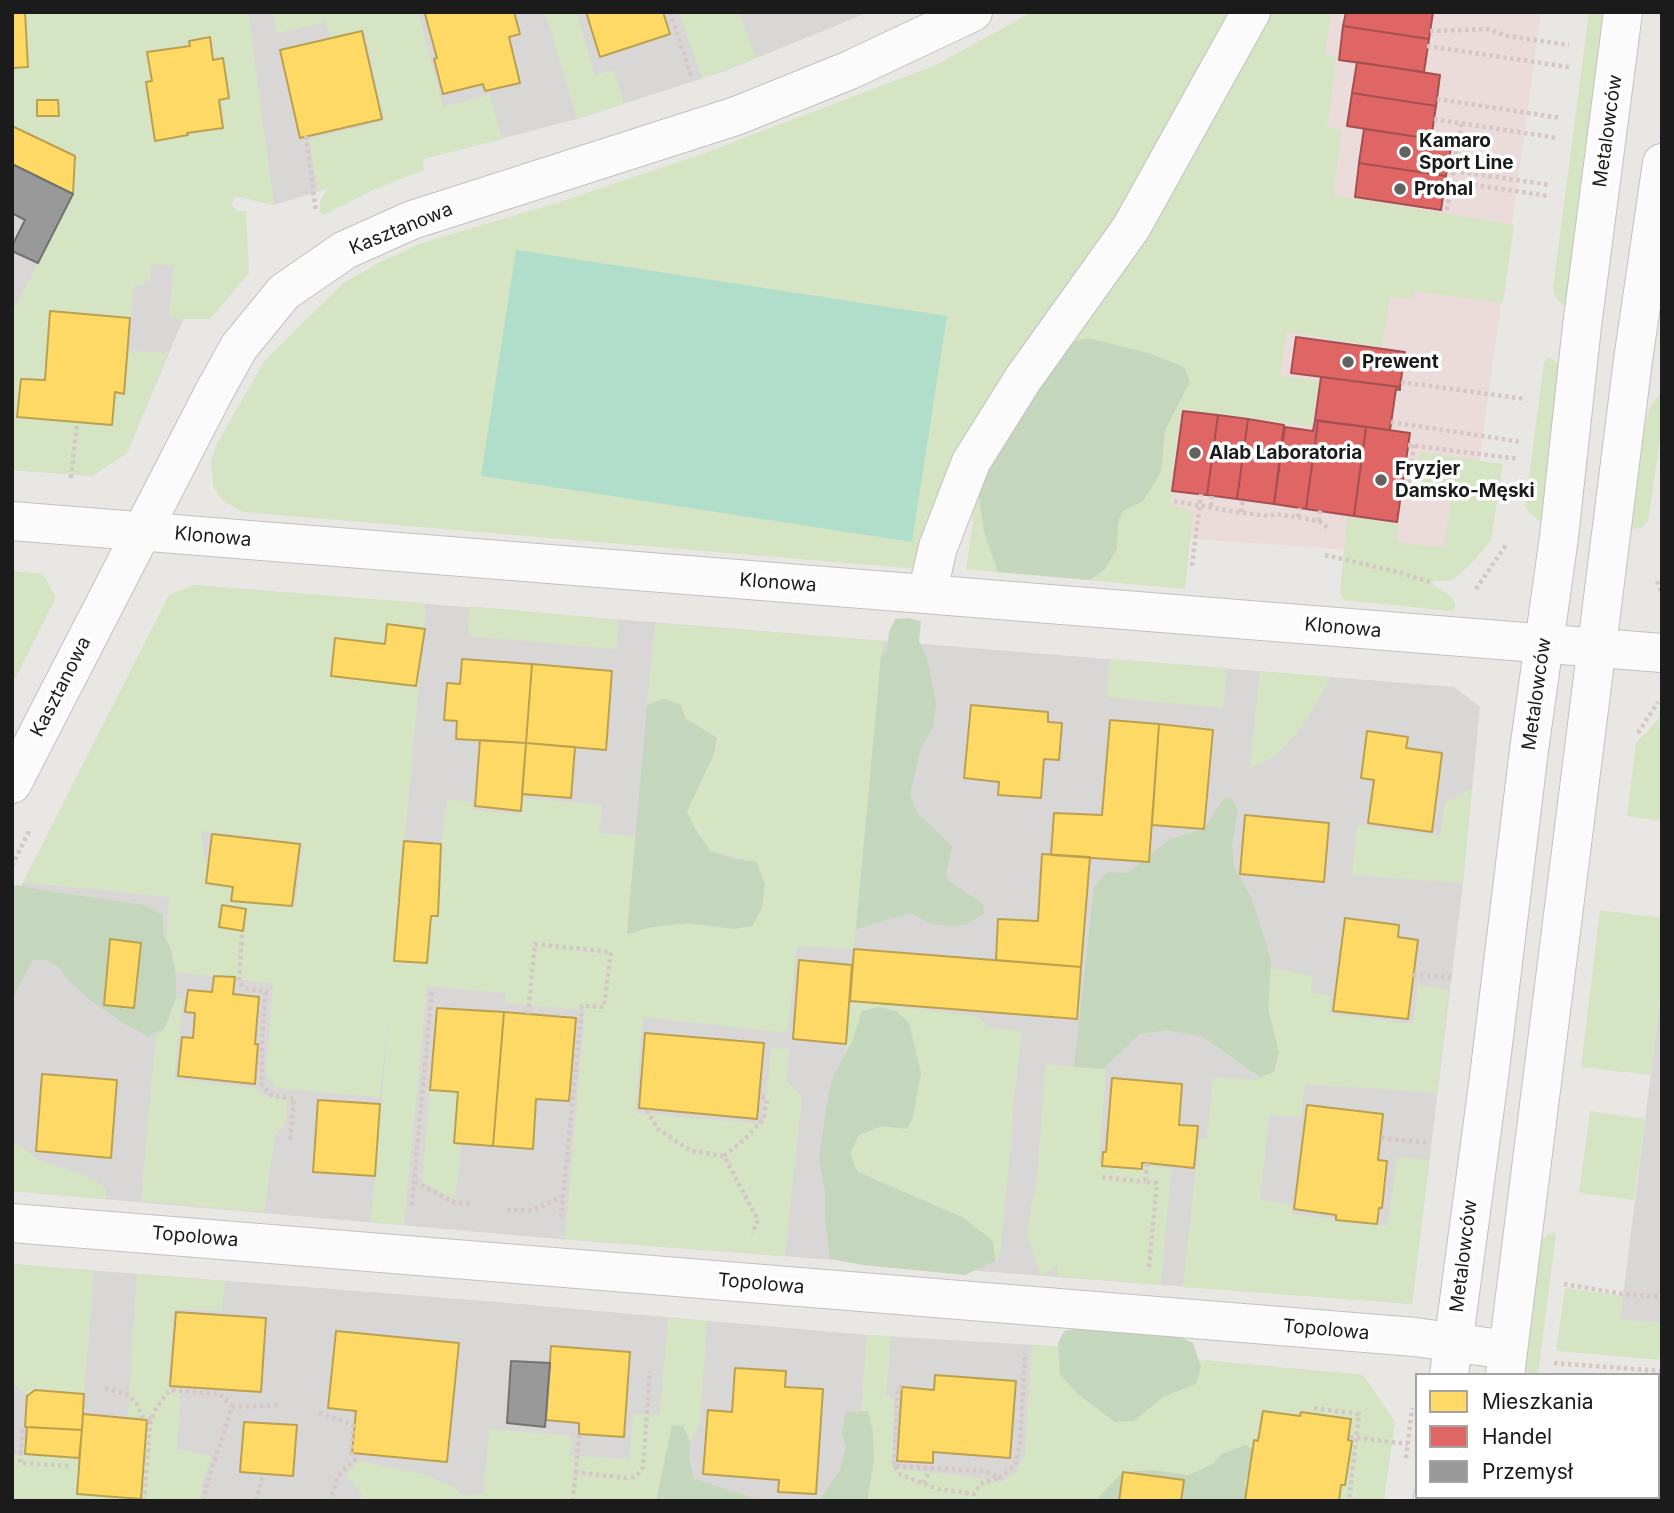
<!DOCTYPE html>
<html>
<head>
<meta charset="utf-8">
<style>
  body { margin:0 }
  #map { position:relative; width:1674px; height:1513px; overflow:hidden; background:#e9e7e4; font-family:Inter,sans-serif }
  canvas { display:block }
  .frame { position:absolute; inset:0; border:14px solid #1b1b1b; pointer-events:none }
  .legend { position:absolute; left:1415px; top:1373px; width:245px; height:126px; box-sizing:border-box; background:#fff; border:2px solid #a4a4a4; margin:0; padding:9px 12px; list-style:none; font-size:21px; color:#1b1b1b }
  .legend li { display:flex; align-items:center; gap:14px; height:35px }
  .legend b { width:35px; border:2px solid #a4a4a4 }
</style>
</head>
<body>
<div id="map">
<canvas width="1674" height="1513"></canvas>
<div class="frame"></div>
<ul class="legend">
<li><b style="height:19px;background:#ffd966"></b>Mieszkania</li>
<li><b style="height:19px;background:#e06666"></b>Handel</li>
<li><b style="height:19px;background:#999"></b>Przemysł</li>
</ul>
</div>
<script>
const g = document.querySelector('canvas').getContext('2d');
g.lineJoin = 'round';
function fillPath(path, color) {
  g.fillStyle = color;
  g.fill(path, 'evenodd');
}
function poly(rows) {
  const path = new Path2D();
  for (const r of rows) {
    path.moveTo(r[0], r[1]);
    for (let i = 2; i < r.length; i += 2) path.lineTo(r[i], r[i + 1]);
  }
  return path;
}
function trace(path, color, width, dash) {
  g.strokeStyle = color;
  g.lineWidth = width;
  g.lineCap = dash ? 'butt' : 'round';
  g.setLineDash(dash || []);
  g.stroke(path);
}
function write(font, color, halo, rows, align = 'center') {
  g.font = font + ' Inter,sans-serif';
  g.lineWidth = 7;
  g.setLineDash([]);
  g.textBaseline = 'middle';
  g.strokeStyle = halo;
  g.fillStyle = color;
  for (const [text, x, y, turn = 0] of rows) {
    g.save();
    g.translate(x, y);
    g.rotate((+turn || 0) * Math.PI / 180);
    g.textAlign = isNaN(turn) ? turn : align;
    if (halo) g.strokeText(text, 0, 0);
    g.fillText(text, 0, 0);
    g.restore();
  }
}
const residential = poly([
  [12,12,869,12,725,71,577,119,423,159,274,205,235,196,127,453,92,476,12,470],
  [193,585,1454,687,1480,707,1463,883,1412,1304,559,1239,12,1191,12,904,23,882,170,896],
  [1662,984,1662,1323,1620,1320],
  [12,1264,498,1302,867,1335,1051,1346,1363,1375,1395,1422,1383,1501,12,1501]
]);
const commercial = poly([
  [1243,12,1541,12,1466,558,1022,527]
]);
const grass = poly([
  [25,12,248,12,274,205,235,196,231,205,238,211,246,211,249,273,210,319,183,319,169,317,174,266,152,264,150,279,144,284,134,286,130,318,50,311,45,380,21,379,18,417,112,425,115,392,124,393,128,351,168,353,127,453,92,476,12,470,12,313,74,193,75,157,12,126,12,68,28,67],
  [273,12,418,12,443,107,490,95,502,139,423,159,424,170,375,189,324,215,320,212,320,201,328,189,318,191,309,139,384,121,364,30,330,37,326,22,277,33],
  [545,12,576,12,595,75,614,70,624,104,577,119],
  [679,12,739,12,756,58,702,78],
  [1032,12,1331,12,1325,54,1337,57,1327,127,1342,130,1333,195,1514,225,1503,303,1414,291,1412,300,1390,296,1382,347,1287,332,1280,376,1319,381,1311,426,1181,409,1170,492,1172,492,1170,505,1193,512,1185,589,966,569,973,523,971,504,918,569,242,512,221,499,213,486,211,461,216,445,265,360,343,283,380,262,419,244,560,202,702,154,936,65],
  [1589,12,1608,12,1568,302,1564,306,1555,297,1553,288],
  [1548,357,1558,363,1562,370,1541,522,1530,514,1525,506,1544,363],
  [1662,391,1662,426,1648,521,1641,528,1632,529,1645,424,1650,407],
  [1420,452,1503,464,1491,540,1473,562,1454,579,1446,581,1434,581,1432,584,1452,597,1455,603,1455,609,1451,611,1344,600,1340,592,1347,517,1398,524,1397,542,1444,548,1452,493,1414,486],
  [12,571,43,574,56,597,15,679,12,678],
  [193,585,426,603,394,961,431,916,438,916,441,844,447,799,472,802,472,810,520,814,522,798,602,805,599,833,635,837,628,934,652,927,688,923,734,929,758,863,710,851,694,827,687,811,714,754,717,738,686,719,663,699,647,705,655,623,883,641,854,949,797,946,788,1029,781,1032,643,1017,635,1113,764,1124,771,1048,789,1049,786,1081,802,1096,785,1256,565,1239,585,1010,505,1003,505,993,427,986,404,1225,371,1222,390,1002,380,1097,277,1088,266,1075,273,983,176,972,171,950,166,938,169,897,23,882,169,595],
  [201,831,303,843,295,906,260,903,204,857],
  [470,606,619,620,616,649,468,636],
  [1110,659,1227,668,1223,708,1107,697],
  [1260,671,1331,677,1309,716,1296,734,1275,756,1250,768],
  [1662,715,1662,821,1627,816,1636,743],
  [1472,788,1463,883,1352,875,1357,825,1440,836,1445,803],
  [1600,910,1662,918,1662,984,1651,1075,1581,1067],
  [1271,968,1312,976,1311,993,1331,996,1329,1013,1413,1024,1418,985,1449,990,1437,1093,1305,1084,1301,1117,1269,1115,1260,1200,1292,1205,1291,1214,1388,1226,1397,1157,1429,1160,1412,1304,1183,1287,1199,1139,1207,1139,1213,1077,1255,1080,1274,1072,1279,1053,1268,1009],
  [176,998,183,999,174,1079,255,1088,264,1096,287,1099,286,1122,275,1135,264,1212,141,1201,156,1035,164,1029,169,1019],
  [850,1001,978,1016,987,1027,1022,1032,1013,1107,1011,1145,999,1260,995,1261,993,1241,962,1217,857,1171,850,1152,859,1135,882,1126,907,1129,914,1048,909,1023,896,1012,879,1007,862,1011,852,1042,845,1053],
  [1046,1064,1106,1070,1099,1161,1171,1168,1161,1285,1057,1276,1057,1265,1041,1276,1028,1236,1031,1205,1036,1190],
  [430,1090,458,1092,454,1142,461,1144,455,1200,422,1181],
  [1590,1111,1645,1119,1634,1200,1579,1193],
  [12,1143,22,1147,36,1159,96,1180,106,1190,106,1199,12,1191],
  [1550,1233,1556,1234,1538,1375,1521,1375,1539,1241],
  [12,1264,94,1271,84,1394,35,1390,27,1396,12,1382],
  [137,1274,225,1281,222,1311,174,1309,168,1387,181,1389,177,1449,212,1456,203,1479,200,1501,12,1501,12,1456,24,1455,79,1458,77,1494,140,1499,147,1420,128,1417],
  [1565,1288,1623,1296,1620,1320,1662,1323,1662,1360,1556,1351],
  [668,1318,707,1321,700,1422,690,1442,683,1426,667,1501,366,1501,346,1474,360,1461,419,1473,454,1487,462,1496,484,1493,489,1429,571,1436,570,1455,629,1460,633,1414,660,1415],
  [867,1335,891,1336,886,1395,894,1400,892,1468,978,1478,999,1483,1017,1472,1025,1453,1032,1345,1051,1346,1363,1375,1395,1422,1384,1501,854,1501],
  [1658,1380,1662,1380,1662,1501,1539,1501,1539,1497,1658,1497]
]);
const forest = poly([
  [1088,338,1148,353,1184,367,1190,382,1165,430,1161,472,1143,501,1123,511,1118,522,1117,549,1104,570,1090,580,998,572,984,532,979,496,981,463,1005,425,1035,398,1038,369,1055,347],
  [909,618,921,621,919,641,927,658,936,703,933,727,920,750,910,795,917,813,952,846,946,873,950,882,983,904,984,914,965,925,948,926,929,923,911,913,856,929,881,656,887,650,889,632,895,619],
  [663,699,680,704,686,719,717,738,714,754,687,811,694,827,710,851,734,859,757,862,765,885,762,908,752,926,734,929,688,923,652,927,627,934,647,705],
  [1224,798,1232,798,1238,809,1232,846,1234,867,1252,899,1271,960,1268,1009,1279,1053,1274,1072,1260,1077,1203,1037,1168,1030,1139,1034,1103,1069,1074,1067,1094,887,1108,872,1127,873,1170,839,1204,829],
  [17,885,41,890,144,905,163,915,163,933,171,950,176,978,176,998,164,1029,148,1036,127,1025,90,1000,69,981,59,967,46,960,33,960,15,993,12,1005,12,887],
  [879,1007,896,1011,909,1023,921,1073,913,1117,907,1129,882,1126,859,1135,850,1153,857,1172,962,1217,993,1241,995,1261,965,1275,863,1265,830,1259,825,1219,825,1192,819,1159,828,1096,834,1075,852,1042,862,1011],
  [1093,1325,1176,1335,1193,1343,1201,1367,1196,1384,1163,1397,1134,1421,1115,1422,1077,1393,1060,1375,1058,1343,1064,1331],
  [868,1411,873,1431,874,1460,867,1501,808,1501,821,1498,840,1470,846,1448,842,1432,846,1412],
  [672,1425,683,1426,690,1442,689,1459,694,1479,764,1501,656,1501],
  [1246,1445,1259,1455,1244,1484,1254,1501,1095,1501,1123,1472,1152,1470,1189,1475,1213,1464,1221,1454]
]);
const pitch = poly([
  [516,250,947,316,912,542,481,476]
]);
const homes = poly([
  [12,12,25,12,28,67,12,68,12,12],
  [430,12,514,12,520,34,509,37,520,83,485,91,483,84,443,94,434,59,437,58,425,14,430,12],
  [586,12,663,12,670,34,600,57,586,12],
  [362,31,382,119,300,138,280,50,362,31],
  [210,37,213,60,223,58,229,98,219,100,223,128,187,133,188,135,155,141,146,82,152,81,147,52,190,46,189,41,210,37],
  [37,100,58,100,59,116,37,116,37,100],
  [12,126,75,156,73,194,12,164,12,126],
  [50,311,130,318,124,394,115,392,112,425,17,417,21,379,45,380,50,311],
  [387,624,425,629,416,686,331,676,335,638,385,644,387,624],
  [462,659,532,664,526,743,456,739,457,721,444,720,447,683,460,684,462,659],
  [532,664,612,671,606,750,526,743,532,664],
  [971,705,1048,712,1048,722,1062,723,1059,760,1044,759,1041,798,998,795,999,782,964,778,971,705],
  [1110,720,1159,724,1149,862,1051,855,1054,813,1102,815,1110,720],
  [1159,724,1213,730,1204,829,1152,825,1159,724],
  [1367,731,1408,737,1406,748,1442,753,1432,832,1368,823,1374,780,1361,778,1367,731],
  [480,740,526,743,521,811,475,806,480,740],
  [526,743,575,747,571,798,522,794,526,743],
  [1245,815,1329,823,1324,882,1240,874,1245,815],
  [212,834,300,844,292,906,231,901,233,887,206,883,212,834],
  [404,841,441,844,438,916,431,916,427,963,394,961,404,841],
  [1042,854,1090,857,1081,967,996,960,998,919,1038,921,1042,854],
  [222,905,246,909,243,931,219,927,222,905],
  [1345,918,1399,925,1398,937,1418,940,1408,1019,1333,1011,1345,918],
  [110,939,141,943,134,1008,104,1005,110,939],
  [854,949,1081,967,1077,1019,850,1001,854,949],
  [799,960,852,965,846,1044,793,1039,799,960],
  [214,976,235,977,233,994,259,997,255,1044,258,1044,255,1084,178,1076,182,1037,193,1038,195,1013,185,1012,188,990,212,992,214,976],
  [437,1008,504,1012,493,1146,454,1143,458,1092,430,1090,437,1008],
  [504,1012,576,1018,569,1101,536,1099,533,1149,493,1146,504,1012],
  [645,1033,764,1043,757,1119,639,1108,645,1033],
  [42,1074,117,1080,111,1158,36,1151,42,1074],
  [1112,1078,1182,1084,1179,1125,1198,1126,1194,1168,1147,1163,1142,1163,1142,1169,1102,1166,1103,1152,1106,1152,1112,1078],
  [318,1100,380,1104,375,1176,313,1172,318,1100],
  [1307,1105,1383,1114,1378,1160,1387,1161,1382,1208,1379,1208,1377,1224,1336,1220,1336,1215,1294,1209,1307,1105],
  [176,1312,266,1318,261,1392,170,1386,176,1312],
  [336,1331,459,1343,447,1462,352,1453,356,1411,328,1408,336,1331],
  [551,1346,630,1352,624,1437,579,1434,579,1423,546,1420,551,1346],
  [735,1368,786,1371,785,1387,823,1389,816,1494,778,1492,779,1480,703,1474,708,1410,732,1412,735,1368],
  [935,1375,1016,1381,1010,1458,933,1452,933,1463,897,1461,902,1387,934,1390,935,1375],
  [35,1390,84,1394,82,1430,25,1427,27,1396,35,1390],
  [1263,1411,1300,1416,1301,1412,1351,1419,1348,1440,1352,1441,1345,1485,1341,1485,1339,1501,1245,1501,1254,1440,1258,1441,1263,1411],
  [83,1414,147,1420,141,1499,77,1494,83,1414],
  [244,1422,297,1425,293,1476,240,1472,244,1422],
  [27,1427,82,1430,79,1458,25,1454,27,1427],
  [1123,1472,1184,1480,1181,1501,1119,1501,1123,1472]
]);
const shops = poly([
  [1346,12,1433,12,1429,39,1343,26,1346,12],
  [1343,26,1429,39,1424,72,1339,60,1343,26],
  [1357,62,1440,75,1436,106,1352,93,1357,62],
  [1352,93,1436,106,1431,139,1347,126,1352,93],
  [1364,129,1452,142,1446,176,1359,163,1364,129],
  [1359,163,1446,176,1441,210,1355,197,1359,163],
  [1296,337,1405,352,1400,387,1291,373,1296,337],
  [1321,377,1400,387,1400,390,1396,389,1390,430,1315,420,1321,377],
  [1183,411,1218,415,1207,495,1172,491,1183,411],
  [1218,415,1248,419,1237,499,1207,495,1218,415],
  [1248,419,1284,425,1274,504,1237,499,1248,419],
  [1315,420,1318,421,1306,509,1274,504,1285,427,1313,431,1315,420],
  [1318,421,1366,427,1354,516,1306,509,1318,421],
  [1366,427,1410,433,1397,522,1354,516,1366,427]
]);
const industry = poly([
  [12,164,73,194,38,263,12,251,12,246,25,220,12,213,12,164],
  [511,1361,550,1363,545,1427,507,1423,511,1361]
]);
const path = poly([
  [670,12,692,78],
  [1430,31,1487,29,1507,36,1569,45],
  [1427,46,1569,67],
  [1437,99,1561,118],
  [1434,119,1557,138],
  [306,136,316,212],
  [1447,170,1550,185],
  [1446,181,1549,196],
  [1447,210,1461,124],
  [1401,382,1525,399],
  [1391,422,1522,442],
  [1408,445,1519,459],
  [1414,445,1407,496,1419,497],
  [71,478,77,423],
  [1174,501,1236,512,1269,516,1276,514,1319,521,1328,528],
  [1211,506,1212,496],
  [1241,512,1243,500],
  [1298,517,1300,508],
  [1319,521,1320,510],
  [1325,555,1398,572,1430,582],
  [1192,566,1201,494],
  [1657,581,1662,593],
  [1476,589,1506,545],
  [1638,733,1658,702],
  [12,866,30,829],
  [242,935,239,981,244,988,266,992,262,1038,262,1085,272,1096,294,1098,290,1142],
  [1413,975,1453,977],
  [528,1014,535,944,611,952,604,1007,582,1006,561,1217],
  [647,1110,658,1129,691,1151,724,1156,758,1220,752,1234],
  [1381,1138,1430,1143],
  [724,1156,745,1139,764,1118,767,1099,759,1096],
  [1147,1163,1145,1182,1157,1183,1149,1267],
  [1102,1177,1145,1182],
  [415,1182,454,1202,472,1204],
  [412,1205,432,989],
  [507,1210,534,1210,563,1196],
  [1564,1284,1623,1294,1662,1297],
  [1554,1363,1662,1371],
  [902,1387,898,1388,894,1466,985,1471,999,1478,1015,1466,1020,1443,1025,1353],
  [105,1388,127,1395,137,1404,142,1416,151,1420],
  [1314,1408,1359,1414,1349,1501],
  [319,1413,353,1425,351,1453,355,1459,338,1476,330,1501],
  [1350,1437,1408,1444],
  [12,1451,21,1452,23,1428],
  [21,1452,20,1463,70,1466],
  [1406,1458,1412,1408],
  [895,1467,901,1475,938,1489,974,1494,980,1484,999,1478],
  [575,1472,625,1478,633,1477,638,1474,643,1467,650,1371],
  [923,1483,931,1469],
  [144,1501,150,1423,156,1408,165,1396,170,1390,220,1394,232,1407],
  [204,1501,206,1487,232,1407,279,1405],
  [256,1501,263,1474],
  [573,1501,579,1434]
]);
const minor = poly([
  [12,521,1662,653],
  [927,594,938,547,971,462,1023,379,1131,228,1251,12],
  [12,784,215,390,239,347,284,292,345,250,412,220,736,116,850,70,973,12],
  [12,1223,1415,1337,1508,1350],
  [1449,1375,1489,1077,1529,750,1559,537,1582,326,1623,12],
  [1505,1375,1633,360,1662,163],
  [1433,1501,1433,1497],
  [1488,1501,1488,1497]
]);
const markers = [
  [1405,152,7,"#636261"],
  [1400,189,7,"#636261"],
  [1348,362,7,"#636261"],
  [1195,453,7,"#636261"],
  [1381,480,7,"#636261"]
];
const streetNames = [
  ["Metalowców",1608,131,-82],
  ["Kasztanowa",401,229,-22],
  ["Klonowa",213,537,5],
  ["Klonowa",778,583,4],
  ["Klonowa",1343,628,5],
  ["Kasztanowa",61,687,-63],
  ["Metalowców",1537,694,-82],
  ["Topolowa",195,1237,5],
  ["Metalowców",1464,1256,-83],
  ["Topolowa",761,1284,5],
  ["Topolowa",1326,1330,5]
];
const poiNames = [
  ["Kamaro",1419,141],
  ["Sport Line",1419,163],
  ["Prohal",1414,189],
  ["Prewent",1362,362],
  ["Alab Laboratoria",1209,453],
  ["Fryzjer",1395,469],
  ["Damsko-Męski",1395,491]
];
fillPath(residential, '#d8d7d5');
fillPath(commercial, '#ebdbda');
fillPath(grass, '#d5e5c4');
fillPath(forest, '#c4d6bb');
fillPath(pitch, '#b1ddcb');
fillPath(homes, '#ffd966');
trace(homes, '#bba050', 2);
fillPath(shops, '#e06666');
trace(shops, '#a55050', 2);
fillPath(industry, '#999');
trace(industry, '#737373', 2);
trace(minor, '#c2c1c0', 40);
trace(path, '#d4c7c5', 4.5, [3.5, 3.5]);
trace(minor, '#fcfbfb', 38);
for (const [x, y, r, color] of markers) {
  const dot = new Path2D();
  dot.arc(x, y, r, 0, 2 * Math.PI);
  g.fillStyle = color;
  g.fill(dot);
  trace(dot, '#fff', 2.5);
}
write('19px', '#1b1b1b', '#fff', streetNames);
write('bold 19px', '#1b1b1b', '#fff', poiNames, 'left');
</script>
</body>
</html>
